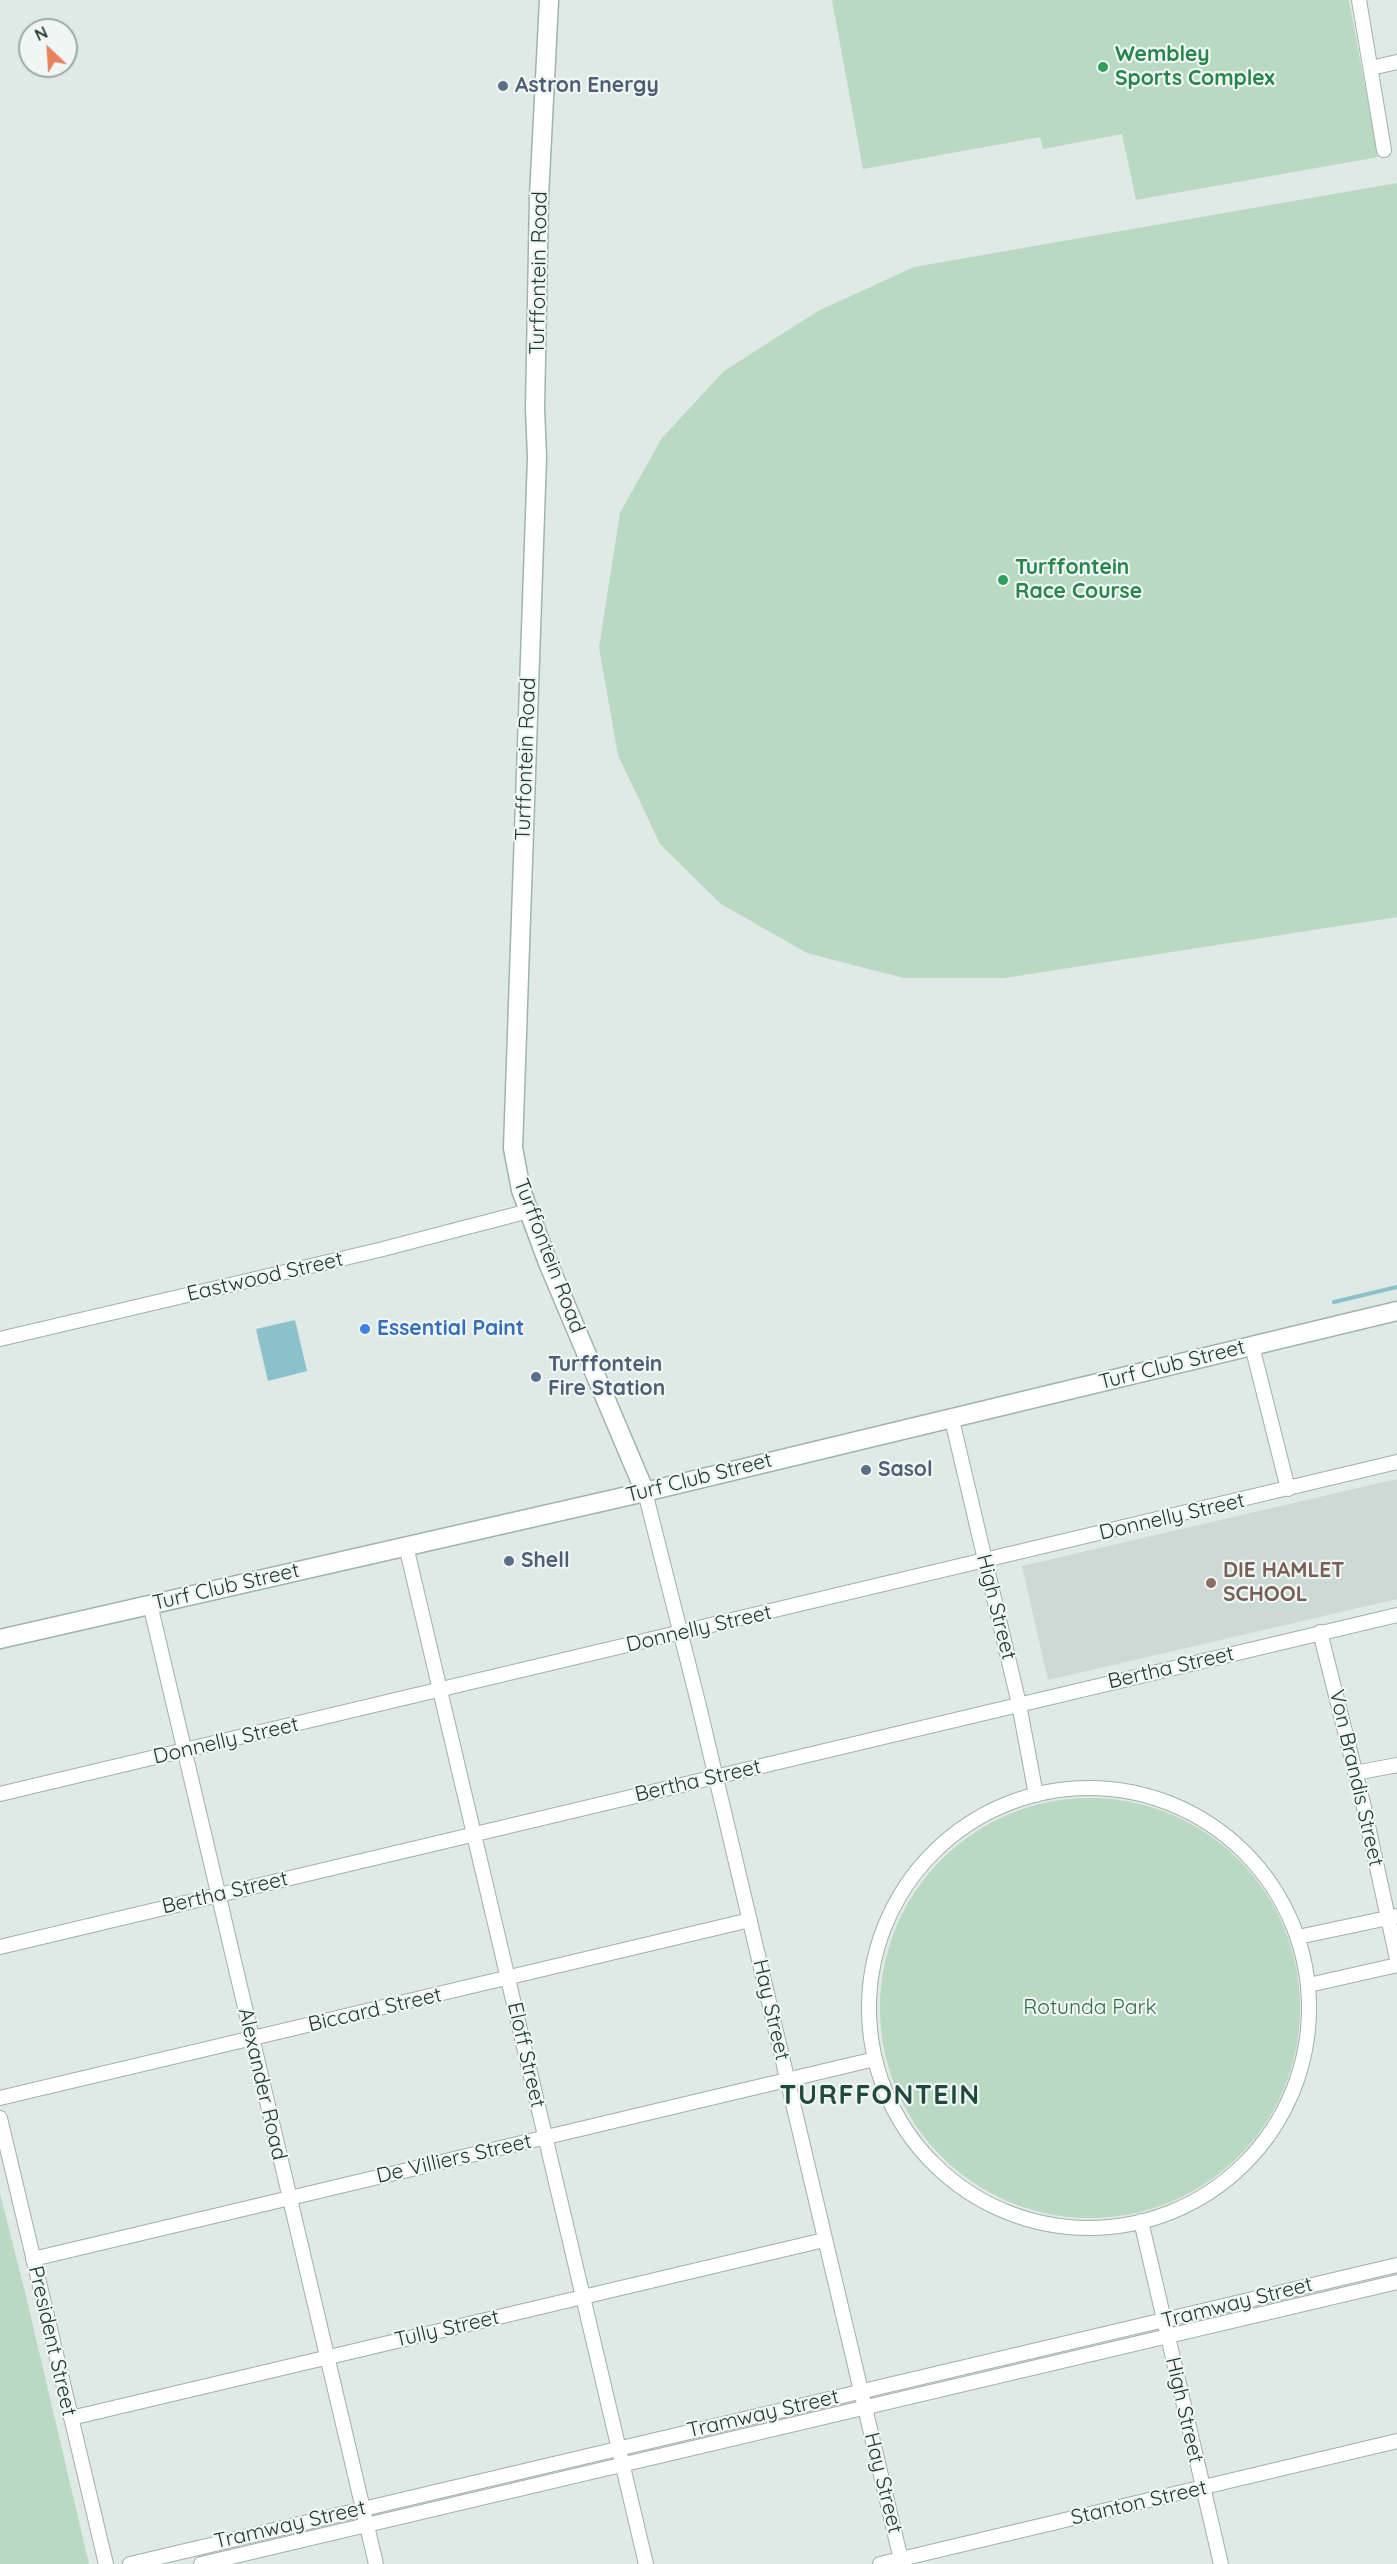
<!DOCTYPE html>
<html>
<head>
<meta charset="utf-8">
<style>
  body { margin:0 }
  #map { position:relative; width:1397px; height:2564px; overflow:hidden; background:#dfe9e5; font-family:Quicksand,sans-serif }
  canvas { display:block }
  .north { position:absolute; left:18px; top:18px; width:60px; height:60px; box-sizing:border-box; background:#eff6f3; border:2px solid #9daaa6; border-radius:50%; rotate:335deg; font-size:16px; font-weight:700; line-height:24px; text-align:center; color:#213832 }
  .north::after { content:''; display:block; margin:auto; width:21px; height:27px; background:#e8815e; clip-path:polygon(50% 0,100% 100%,50% 72%,0 100%) }
</style>
</head>
<body>
<div id="map">
<canvas width="1397" height="2564"></canvas>
<div class="north">N</div>
</div>
<script>
const g = document.querySelector('canvas').getContext('2d');
g.lineJoin = 'round';
function fillPath(path, color) {
  g.fillStyle = color;
  g.fill(path, 'evenodd');
}
function poly(rows) {
  const path = new Path2D();
  for (const r of rows) {
    if (r.length === 3) {
      path.moveTo(r[0] + r[2], r[1]);
      path.arc(r[0], r[1], r[2], 0, 2 * Math.PI);
      continue;
    }
    path.moveTo(r[0], r[1]);
    for (let i = 2; i < r.length; i += 2) path.lineTo(r[i], r[i + 1]);
  }
  return path;
}
function trace(path, color, width, dash) {
  g.strokeStyle = color;
  g.lineWidth = width;
  g.lineCap = dash ? 'butt' : 'round';
  g.setLineDash(dash || []);
  g.stroke(path);
}
function write(font, color, halo, rows, align = 'center') {
  g.font = font + ' Quicksand,sans-serif';
  g.lineWidth = 4.5;
  g.setLineDash([]);
  g.textBaseline = 'middle';
  g.strokeStyle = halo;
  g.fillStyle = color;
  for (const [text, x, y, turn = 0] of rows) {
    g.save();
    g.translate(x, y);
    g.rotate((+turn || 0) * Math.PI / 180);
    g.textAlign = isNaN(turn) ? turn : align;
    if (halo) g.strokeText(text, 0, 0);
    g.fillText(text, 0, 0);
    g.restore();
  }
}
const built = poly([
  [1397,1479,1397,1599,1048,1680,1022,1566]
]);
const green = poly([
  [832,0,1349,0,1378,157,1136,200,1122,134,1043,149,1040,137,863,169],
  [1397,183,1397,917,1004,978,904,978,807,953,721,904,660,844,618,755,599,648,620,513,662,438,724,371,818,311,914,267],
  [1090,2008,210],
  [0,2194,25,2292,89,2564,0,2564]
]);
const water = poly([
  [295,1320,307,1371,268,1381,256,1329]
]);
const stream = poly([
  [1334,1302,1397,1287]
]);
const street = poly([
  [1359,0,1384,150],
  [1371,68,1397,62],
  [0,1339,379,1250,529,1211],
  [1252,1346,1288,1489],
  [952,1420,1019,1704,1036,1795],
  [645,1492,699,1706,902,2564],
  [406,1546,646,2564],
  [150,1604,376,2564],
  [1320,1632,1363,1803,1397,1959],
  [1355,1773,1397,1765],
  [1089,2008,220],
  [0,1794,1397,1462],
  [1298,1937,1397,1916],
  [0,1947,1397,1615],
  [1309,1985,1397,1965],
  [0,2098,750,1920],
  [0,2118,106,2564],
  [1141,2221,1221,2564],
  [33,2259,875,2059],
  [71,2418,824,2240],
  [130,2564,1397,2265],
  [201,2564,1397,2282],
  [880,2564,1397,2441]
]);
const secondary = poly([
  [549,0,539,197,535,409,537,457,513,1148,521,1190,548,1263,645,1492],
  [0,1639,645,1492,1397,1311]
]);
const markers = [
  [1103,67,6,"#2e9e5b"],
  [503,86,6,"#5c6f8a"],
  [1003,580,6,"#2e9e5b"],
  [365,1329,6,"#3f7fe0"],
  [536,1377,6,"#5c6f8a"],
  [866,1470,6,"#5c6f8a"],
  [509,1561,6,"#5c6f8a"],
  [1211,1583,6,"#8d6e63"]
];
const leisureNames = [
  ["Wembley",1115,55],
  ["Sports Complex",1115,79],
  ["Turffontein",1015,568],
  ["Race Course",1015,592]
];
const serviceNames = [
  ["Astron Energy",515,86],
  ["Turffontein",548,1365],
  ["Fire Station",548,1389],
  ["Sasol",878,1470],
  ["Shell",521,1561]
];
const streetNames = [
  ["Turffontein Road",539,273,-89],
  ["Turffontein Road",526,759,-88],
  ["Turffontein Road",549,1256,69],
  ["Eastwood Street",265,1277,-13],
  ["Turf Club Street",1172,1365,-14],
  ["Turf Club Street",699,1478,-14],
  ["Donnelly Street",1172,1517,-13],
  ["Turf Club Street",226,1587,-13],
  ["High Street",996,1607,76],
  ["Donnelly Street",699,1629,-13],
  ["Bertha Street",1171,1668,-13],
  ["Donnelly Street",226,1741,-13],
  ["Von Brandis Street",1356,1778,77],
  ["Bertha Street",698,1781,-13],
  ["Bertha Street",225,1893,-13],
  ["Biccard Street",375,2010,-13],
  ["Hay Street",771,2010,77],
  ["Eloff Street",526,2055,77],
  ["Alexander Road",262,2084,77],
  ["De Villiers Street",454,2159,-13],
  ["Tramway Street",1237,2303,-14],
  ["Tully Street",447,2329,-13],
  ["President Street",52,2341,77],
  ["High Street",1184,2410,77],
  ["Tramway Street",763,2414,-13],
  ["Hay Street",883,2483,76],
  ["Stanton Street",1139,2503,-13],
  ["Tramway Street",290,2525,-13]
];
const shopNames = [
  ["Essential Paint",377,1329]
];
const educationNames = [
  ["DIE HAMLET",1223,1571],
  ["SCHOOL",1223,1595]
];
const parkNames = [
  ["Rotunda Park",1090,2008]
];
const districtNames = [
  ["TURFFONTEIN",880,2096]
];
fillPath(built, '#cdd9d4');
fillPath(green, '#b9d9c2');
fillPath(water, '#8ac1cb');
trace(stream, '#8ac1cb', 4);
trace(street, '#a2b0ac', 16);
trace(secondary, '#9fb4ac', 21);
trace(street, '#fff', 14);
trace(secondary, '#fff', 18);
for (const [x, y, r, color] of markers) {
  const dot = new Path2D();
  dot.arc(x, y, r, 0, 2 * Math.PI);
  g.fillStyle = color;
  g.fill(dot);
  trace(dot, '#eff6f3', 2);
}
write('bold 21px', '#27864d', '#eff6f3', leisureNames, 'left');
write('bold 21px', '#4e5e75', '#eff6f3', serviceNames, 'left');
write('21px', '#213832', '#eff6f3', streetNames);
write('bold 21px', '#366cbe', '#eff6f3', shopNames, 'left');
write('bold 21px', '#785e54', '#eff6f3', educationNames, 'left');
write('21px', '#2f6c46', '#eff6f3', parkNames);
g.letterSpacing = '1.5px';
write('bold 27px', '#1f483e', '#eff6f3', districtNames);
g.letterSpacing = '0px';
</script>
</body>
</html>
